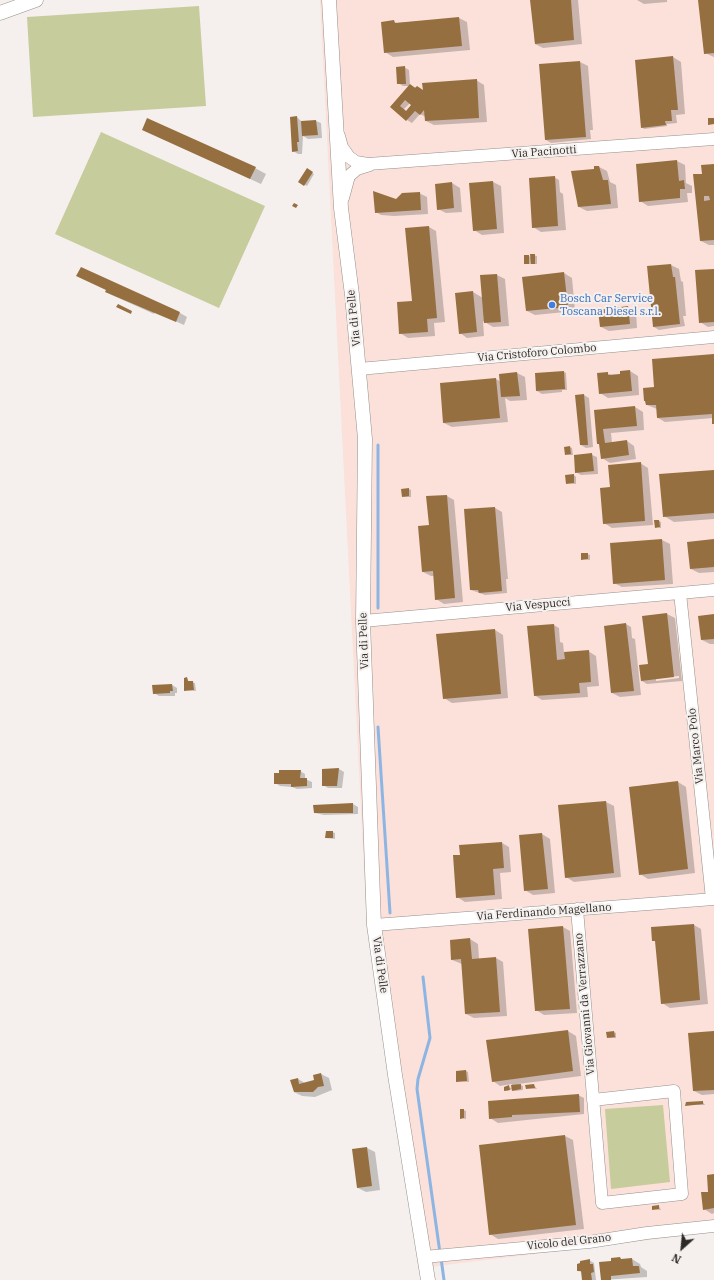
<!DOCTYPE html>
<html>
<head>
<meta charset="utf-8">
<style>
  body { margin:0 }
  #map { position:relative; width:714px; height:1280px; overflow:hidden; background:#f5f0ed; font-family:"IBM Plex Serif",serif }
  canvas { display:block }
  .north { position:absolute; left:662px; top:1228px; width:40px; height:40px; -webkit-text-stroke:3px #f5f0ed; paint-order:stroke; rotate:207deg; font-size:11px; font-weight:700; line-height:16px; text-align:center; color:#2b2a28 }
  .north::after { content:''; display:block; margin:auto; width:14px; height:18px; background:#2b2a28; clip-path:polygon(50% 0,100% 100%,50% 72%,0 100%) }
</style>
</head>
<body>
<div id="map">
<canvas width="714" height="1280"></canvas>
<div class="north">N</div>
</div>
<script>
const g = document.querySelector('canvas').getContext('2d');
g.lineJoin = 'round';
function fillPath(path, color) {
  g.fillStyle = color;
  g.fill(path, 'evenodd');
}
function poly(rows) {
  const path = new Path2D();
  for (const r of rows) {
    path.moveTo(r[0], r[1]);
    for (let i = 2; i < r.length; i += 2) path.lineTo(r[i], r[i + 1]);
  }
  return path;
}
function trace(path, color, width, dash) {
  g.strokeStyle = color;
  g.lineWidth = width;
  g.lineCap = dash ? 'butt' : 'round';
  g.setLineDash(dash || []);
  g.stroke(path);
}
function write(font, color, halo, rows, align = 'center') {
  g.font = font + ' "IBM Plex Serif",serif';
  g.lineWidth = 4;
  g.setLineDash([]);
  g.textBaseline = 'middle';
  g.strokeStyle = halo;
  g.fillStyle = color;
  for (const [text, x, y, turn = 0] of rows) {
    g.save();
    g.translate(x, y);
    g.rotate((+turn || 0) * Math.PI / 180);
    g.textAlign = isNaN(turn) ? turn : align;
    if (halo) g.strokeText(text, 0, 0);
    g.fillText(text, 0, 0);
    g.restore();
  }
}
const industrial = poly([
  [320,0,714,0,714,1232,421,1268,367,928]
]);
const green = poly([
  [199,6,206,106,33,117,27,17],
  [101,132,265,206,219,308,55,234],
  [663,1105,670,1182,611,1189,605,1109]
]);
const shadow = poly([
  [531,0,578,0,582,44,543,48,535,44],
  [637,0,667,0,667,2,644,4],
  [699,0,714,0,714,57,705,53],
  [459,18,467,22,470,50,393,57,385,52,394,22,397,23],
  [673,57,681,62,685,114,676,115,677,123,667,124,667,126,644,129,642,127],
  [580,62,588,66,593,130,590,130,591,139,551,143,546,140],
  [404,67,409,70,410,85,424,91,476,80,484,85,487,122,434,125,426,121,426,117,420,114,412,123,407,120,391,106,409,86,403,86,398,83],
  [410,103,412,105,407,112,404,109],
  [297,117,302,122,316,121,321,123,322,138,308,139,303,136,302,154,298,154,293,151],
  [143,129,255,168,266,174,261,184],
  [677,161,685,165,686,183,692,186,692,193,687,193,688,202,648,206,640,201,637,165],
  [714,165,714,245,709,245,701,241,703,175],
  [599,167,607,171,610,182,616,185,618,208,587,211,579,207,595,170],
  [307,170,314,174,307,186,300,182],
  [554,177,559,180,560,192,563,194,566,230,541,232,533,227],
  [493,182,501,186,504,233,482,235,474,230],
  [452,183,460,188,462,212,446,213,438,209],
  [419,193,427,197,428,214,394,216,381,215,376,212,397,200],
  [429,227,436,231,445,322,434,323,435,336,408,338,400,333,413,302],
  [531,255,537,256,537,264,525,264,528,256,531,257],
  [671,265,679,269,681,281,683,282,686,316,683,316,685,326,659,330,654,327,648,267],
  [714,270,714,326,708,327,700,322],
  [564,273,572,278,575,311,535,315,527,311],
  [497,275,505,279,509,326,493,327,483,321,484,336,467,338,460,333,456,294,473,292,483,298],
  [78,276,180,313,187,317,184,325,155,312,154,314,114,296,106,292,107,290],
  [628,307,636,312,637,328,609,331,601,327],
  [714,355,714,424,713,418,665,422,658,418,657,409,647,405],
  [630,371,638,376,639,395,608,398,600,393,607,373,613,376,621,375],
  [564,372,566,373,567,390,562,390,562,392,542,394,537,391],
  [517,373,525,377,527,400,510,401,505,398,508,422,452,427,444,423,441,384,496,379,501,382,500,375],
  [584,395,589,398,593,447,586,448,581,445,577,396],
  [635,407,643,412,644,430,611,433,612,443,627,441,634,446,636,459,610,463,602,458,600,445,598,443,595,411],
  [570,447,572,448,573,455,568,455,566,454],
  [592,455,597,457,598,474,581,475,576,472],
  [640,463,648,468,653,525,612,528,604,523],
  [714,471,714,519,674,522,664,516],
  [574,475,576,477,576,484,567,483],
  [409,489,411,490,411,497,403,497],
  [447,496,454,500,463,602,444,604,436,599,434,576,431,576,423,572,430,526],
  [495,508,502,512,508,579,506,579,507,593,485,595,471,590],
  [659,521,661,522,661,528,656,527],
  [662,540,670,544,673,584,622,587,614,583],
  [714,540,714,572,699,573,691,569],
  [587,554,590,555,590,560,582,559],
  [667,614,675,618,682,681,647,684,642,681],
  [679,676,679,678,656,681,656,678],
  [714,615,714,644,710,644,702,640],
  [626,624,631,627,632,638,635,639,641,695,620,697,612,693],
  [554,625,559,628,560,642,563,643,564,653,588,651,596,656,599,686,587,687,588,697,542,700,534,695],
  [495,630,503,635,508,698,452,703,444,698,437,635],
  [187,678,189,682,195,683,196,691,185,690],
  [172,685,177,688,177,693,175,693,175,696,159,696,154,693],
  [323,769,339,769,344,772,342,788,328,788,323,785],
  [300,771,305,774,305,779,312,782,312,788,297,789,292,787,280,786,275,783],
  [678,782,686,787,695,873,648,879,640,874,630,787],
  [606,802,614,806,621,877,574,882,566,877],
  [353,804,358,807,358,814,324,815,315,813],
  [332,832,335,833,335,839,326,838],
  [542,834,550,839,555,893,533,895,525,890],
  [502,843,509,847,511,872,500,873,502,899,465,902,457,897],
  [694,925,701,929,708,1004,670,1008,662,1003,656,942,653,940],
  [563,927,570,931,577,1013,544,1015,536,1010],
  [470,939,478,944,479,959,496,958,503,962,507,1016,474,1018,466,1014,462,964,452,960,451,941],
  [568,1031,576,1036,581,1076,518,1084,523,1086,523,1090,515,1091,512,1089,507,1091,505,1090,509,1087,513,1089,512,1084,500,1086,493,1081],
  [614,1032,616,1033,616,1038,608,1038],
  [714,1032,714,1094,702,1095,694,1091],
  [466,1071,468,1072,469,1082,457,1081],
  [321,1074,329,1078,332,1090,315,1097,302,1096,294,1092,298,1079,305,1083,316,1081,314,1075],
  [534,1085,537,1089,527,1088],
  [578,1095,584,1098,584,1114,498,1123,490,1118],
  [703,1102,705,1105,686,1105,686,1103],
  [463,1110,466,1111,466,1119,461,1118],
  [565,1136,573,1140,584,1229,498,1239,490,1234,480,1146],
  [367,1148,375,1152,380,1190,366,1192,358,1188],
  [714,1175,714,1213,712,1214,704,1209],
  [659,1206,661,1210,653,1209],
  [612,1259,632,1259,640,1264,641,1267,647,1271,647,1277,602,1280,612,1261],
  [589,1260,594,1263,596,1280,583,1280,582,1272,578,1271]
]);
const stream = poly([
  [378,608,378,445],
  [378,727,390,913],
  [423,977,430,1038,418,1079,417,1089,440,1253],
  [441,1258,444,1280]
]);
const building = poly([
  [530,0,571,0,574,40,535,44],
  [698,0,714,0,714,53,704,54],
  [459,17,462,46,384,53,381,22,394,20,395,23],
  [673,56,678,110,671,110,672,121,665,121,666,125,641,128,635,60],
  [580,61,586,137,545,140,539,64],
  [405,66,406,84,397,84,396,67],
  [477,79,479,118,425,121,424,110,420,115,415,111,406,121,390,107,410,84,415,88,417,86,423,90,422,83],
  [405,100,411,105,406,111,400,106],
  [297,116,299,142,297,142,298,151,292,152,290,117],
  [147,118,256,167,250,179,142,130],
  [708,118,714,118,714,124,708,125],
  [316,120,318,135,302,136,301,121],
  [677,160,679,181,684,180,685,189,680,189,680,198,639,202,636,164],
  [714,164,714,240,700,241,693,174,702,174,701,165],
  [704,196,709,196,710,200,704,201],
  [594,166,599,166,603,180,608,180,611,204,578,207,571,171,594,169],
  [307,168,313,172,304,186,298,182],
  [555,176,558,226,532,228,529,178],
  [493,181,497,229,473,231,469,183],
  [452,182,454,208,437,210,435,184],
  [373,191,396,199,402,193,420,192,421,210,375,213],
  [294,203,298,205,296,208,292,206],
  [429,226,437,318,427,319,428,332,399,334,397,302,412,301,405,228],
  [530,254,535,254,535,264,531,264],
  [524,255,529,255,529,264,524,264],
  [671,264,673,277,675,277,680,324,653,327,647,266],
  [81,267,180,312,176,322,105,292,106,290,76,276],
  [714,269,714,322,699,323,695,270],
  [564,272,568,307,526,311,522,277],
  [497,274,501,322,484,323,480,275],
  [473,291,477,332,459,334,455,293],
  [118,304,132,311,131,314,116,307],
  [628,306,630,324,600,327,598,310],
  [714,354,714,424,712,424,712,414,657,418,656,405,646,405,645,401,644,401,643,388,654,387,652,359],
  [630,370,632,391,599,394,597,373,608,372,608,375,620,374,620,371],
  [564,371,565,389,536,391,535,373],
  [517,372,520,396,501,397,499,374],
  [496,378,500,418,443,423,440,383],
  [584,394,588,445,580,445,575,395],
  [635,406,637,426,603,429,605,443,627,440,629,455,601,459,599,444,597,444,594,410],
  [570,446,571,454,565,455,564,447],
  [592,453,594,471,575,473,574,455],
  [641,462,645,521,603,524,600,488,610,487,608,465],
  [714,470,714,513,663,517,659,474],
  [574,474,574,483,566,484,565,475],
  [409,488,409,496,402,497,401,489],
  [447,495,455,598,435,600,433,571,422,572,418,526,429,525,426,496],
  [495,507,502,591,479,593,478,590,470,590,464,509],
  [654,520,659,520,660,527,655,528],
  [662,539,665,580,613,584,610,543],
  [714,539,714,567,690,569,687,542],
  [581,553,588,553,588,559,581,560],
  [667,613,674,677,641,681,639,665,648,664,642,616],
  [714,614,714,639,701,640,698,616],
  [626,623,634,691,611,693,604,626],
  [554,624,557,660,565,659,564,652,589,650,591,682,579,683,580,693,534,696,527,626],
  [495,629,501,694,443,699,436,634],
  [187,677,188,681,193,681,194,690,184,691,184,678],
  [172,684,173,691,170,691,170,693,153,694,152,685],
  [339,768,337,786,322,786,322,769],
  [279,770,301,770,300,778,307,778,307,786,291,787,291,784,274,784,274,773,279,773],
  [678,781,688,869,639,875,629,787],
  [606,801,614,873,565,878,558,805],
  [353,803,353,813,314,813,313,805],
  [326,831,333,831,333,838,325,838],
  [542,833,548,889,524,891,519,835],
  [502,842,504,868,493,869,495,895,456,898,453,855,460,855,459,845],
  [694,924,700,1000,661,1004,655,941,652,941,651,927],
  [563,926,570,1009,535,1011,528,929],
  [470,938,472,959,496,957,500,1012,465,1014,461,959,451,960,450,940],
  [568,1030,573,1071,492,1082,486,1040],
  [614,1031,615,1037,607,1038,606,1032],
  [714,1031,714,1090,693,1091,688,1033],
  [466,1070,467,1081,456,1082,456,1071],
  [321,1073,324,1086,318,1087,313,1092,294,1092,290,1080,298,1078,299,1084,314,1080,313,1075],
  [521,1084,521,1089,512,1091,511,1085],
  [534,1084,535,1088,526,1089,525,1085],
  [509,1085,510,1090,504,1091,504,1087],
  [579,1094,580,1112,512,1115,512,1117,489,1119,488,1101],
  [703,1101,703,1104,685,1106,686,1102],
  [460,1109,464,1109,464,1118,460,1119],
  [565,1135,576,1225,489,1235,479,1145],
  [367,1147,372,1186,357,1188,352,1149],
  [714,1174,714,1208,703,1210,701,1192,708,1192,707,1175],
  [659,1205,659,1209,652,1210,652,1206],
  [620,1257,621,1259,632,1258,633,1266,639,1266,640,1273,611,1276,611,1280,601,1280,599,1262,611,1261,611,1258],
  [590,1259,590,1264,593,1264,594,1272,591,1273,592,1280,582,1280,581,1271,577,1271,577,1264,580,1263,580,1261]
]);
const minor = poly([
  [339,136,342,147,349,157,356,162,368,164,714,139],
  [343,198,349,176,357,169,370,165],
  [359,369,714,337],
  [680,593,712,899],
  [363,621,714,590],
  [577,909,602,1203,682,1194,674,1091,593,1100],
  [374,925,714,899],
  [424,1257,589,1242,647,1233,714,1226]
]);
const tertiary = poly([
  [329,0,341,208,352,295,365,439,363,621,374,925,395,1075,428,1280],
  [0,13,36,0]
]);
const markers = [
  [552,305,4,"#3f7fe0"]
];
const streetNames = [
  ["Via Pacinotti",544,152,-4],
  ["Via di Pelle",354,318,-96],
  ["Via Cristoforo Colombo",537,353,-5],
  ["Via Vespucci",538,605,-5],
  ["Via di Pelle",364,641,-92],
  ["Via Marco Polo",696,746,-96],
  ["Via Ferdinando Magellano",544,912,-4],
  ["Via di Pelle",380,965,82],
  ["Via Giovanni da Verrazzano",585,1004,-95],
  ["Vicolo del Grano",569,1242,-6]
];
const shopNames = [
  ["Bosch Car Service",560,299],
  ["Toscana Diesel s.r.l.",560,312]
];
fillPath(industrial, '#fbe1d9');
fillPath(green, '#c6cc9c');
fillPath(shadow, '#0003');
trace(stream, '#8db5e4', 3);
fillPath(building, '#966f40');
trace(minor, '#94908d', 13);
trace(tertiary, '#94908d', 15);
trace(minor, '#fff', 12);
trace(tertiary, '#fff', 14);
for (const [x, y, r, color] of markers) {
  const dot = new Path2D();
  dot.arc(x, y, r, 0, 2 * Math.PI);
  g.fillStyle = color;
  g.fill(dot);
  trace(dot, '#f5f0ed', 1.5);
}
write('11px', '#2b2a28', '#f5f0ed', streetNames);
write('11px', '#366cbe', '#f5f0ed', shopNames, 'left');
</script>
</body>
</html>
